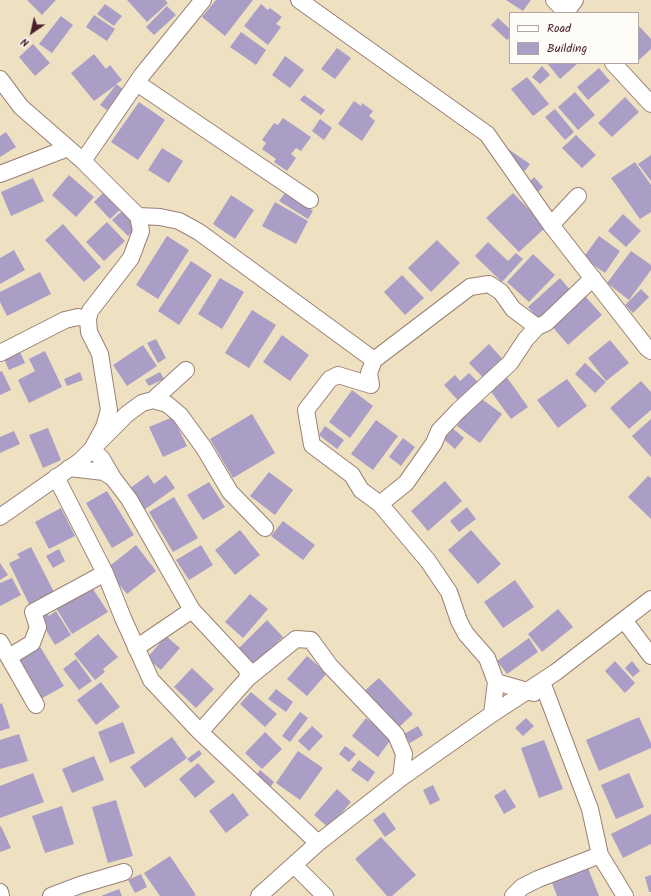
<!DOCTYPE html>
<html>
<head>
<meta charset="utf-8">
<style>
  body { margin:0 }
  #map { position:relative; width:651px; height:896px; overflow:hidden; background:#eee1c1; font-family:Kalam,sans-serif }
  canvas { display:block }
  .legend { position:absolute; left:509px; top:12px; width:130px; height:52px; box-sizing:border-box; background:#fdfcf7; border:1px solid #b5a4a5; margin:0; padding:5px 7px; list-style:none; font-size:12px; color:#4a1f2b }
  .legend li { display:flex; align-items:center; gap:8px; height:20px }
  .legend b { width:20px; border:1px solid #b5a4a5 }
  .north { position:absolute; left:12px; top:12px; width:40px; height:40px; -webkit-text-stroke:3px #fdfcf7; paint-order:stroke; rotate:214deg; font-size:11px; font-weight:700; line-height:16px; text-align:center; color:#4a1f2b }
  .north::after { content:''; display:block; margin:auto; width:14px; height:18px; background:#4a1f2b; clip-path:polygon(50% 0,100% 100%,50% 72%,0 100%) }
</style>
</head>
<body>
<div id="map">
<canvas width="651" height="896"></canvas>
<ul class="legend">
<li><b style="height:5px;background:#fff"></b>Road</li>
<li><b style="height:11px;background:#aa9ec7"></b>Building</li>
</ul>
<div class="north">N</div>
</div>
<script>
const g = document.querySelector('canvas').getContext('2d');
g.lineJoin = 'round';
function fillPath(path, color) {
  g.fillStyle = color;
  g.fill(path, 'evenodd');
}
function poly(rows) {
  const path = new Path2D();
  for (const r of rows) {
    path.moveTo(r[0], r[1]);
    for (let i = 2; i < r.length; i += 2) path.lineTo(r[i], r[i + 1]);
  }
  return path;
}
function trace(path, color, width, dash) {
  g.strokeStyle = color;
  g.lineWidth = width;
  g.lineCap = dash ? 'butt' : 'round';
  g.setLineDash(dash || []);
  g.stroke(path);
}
const building = poly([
  [27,0,56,0,42,15],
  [127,0,165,0,168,3,147,22],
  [216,0,253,0,225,36,202,17],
  [506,0,531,0,523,11],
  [105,4,122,16,114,26,97,14],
  [261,4,268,10,270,8,282,17,276,24,281,27,268,45,244,26],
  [167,6,176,15,154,35,146,27],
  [94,15,115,29,107,41,86,27],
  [61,16,73,25,52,53,39,44],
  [498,18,510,29,510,37,507,40,491,25],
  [638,25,651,39,651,49,638,61],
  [241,32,266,50,256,65,230,47],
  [33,44,50,63,35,76,19,57],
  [337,48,351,58,335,79,321,69],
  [94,54,106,69,110,65,122,80,116,84,123,89,107,110,100,105,116,85,94,101,71,73],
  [285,56,304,70,290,88,272,75],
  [547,63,576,63,577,64,560,79],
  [542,66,550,75,540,84,532,77],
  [599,68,610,81,588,100,577,87],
  [527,77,549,104,533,116,511,89],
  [575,92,595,115,578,130,558,107],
  [304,95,325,110,321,115,300,100],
  [625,97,639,112,612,137,598,123],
  [354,101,361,106,362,103,373,111,369,116,375,121,362,141,338,124],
  [139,102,165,120,138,160,111,142],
  [555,109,574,132,565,140,545,117],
  [283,118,311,137,301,151,296,148,291,154,296,158,287,171,274,162,276,159,262,149,266,143,262,140,274,123,278,125],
  [320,119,332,128,324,140,312,131],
  [6,132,16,147,0,157,0,136],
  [576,135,596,155,582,168,562,148],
  [162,148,183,161,169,183,148,170],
  [508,149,530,164,525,171,503,156],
  [651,155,651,181,638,164],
  [635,162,651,185,651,212,640,219,611,178],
  [69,175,94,197,76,217,52,195],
  [534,177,543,187,536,194,527,184],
  [33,178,44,201,11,216,1,192],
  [104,192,120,210,110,219,94,202],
  [285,193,313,211,308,219,279,201],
  [513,193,546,227,519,252,486,218],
  [231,195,254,210,235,239,213,224],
  [275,202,308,221,296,244,262,226],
  [122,211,137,227,128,236,112,220],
  [623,214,641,231,626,247,608,231],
  [107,222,125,241,104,261,86,242],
  [63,224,101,267,84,282,45,240],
  [167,236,189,250,158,299,136,285],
  [599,236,620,251,605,273,583,258],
  [437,240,460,263,431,292,408,268],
  [488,242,508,261,516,253,523,259,502,282,475,256],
  [14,250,25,270,0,284,0,258],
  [631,251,651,265,651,270,629,300,607,283],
  [533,254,555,275,529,302,507,282],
  [191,261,212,275,179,325,158,311],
  [40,272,51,294,7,316,0,302,0,292],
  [402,275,424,298,405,315,384,292],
  [220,278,244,292,222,329,198,314],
  [560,278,572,292,540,320,528,307],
  [641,289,649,297,633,313,625,305],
  [584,295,602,315,568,345,550,324],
  [252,310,276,325,249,368,225,353],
  [282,335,309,355,290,381,263,362],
  [156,339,166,358,158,363,147,343],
  [610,340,629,363,606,381,588,358],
  [489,344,508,365,488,383,469,363],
  [143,345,157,366,127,386,113,365],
  [19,350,25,363,9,370,3,357],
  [45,351,62,387,29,403,18,380,35,371,29,359],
  [585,363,606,382,595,393,575,374],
  [2,371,11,390,0,395,0,372],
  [80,372,83,380,67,386,64,379],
  [160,372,164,379,149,386,145,380],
  [469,373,483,387,463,406,444,385,455,375,460,381],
  [506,376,528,407,511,419,489,389],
  [567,379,587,406,558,428,537,400],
  [641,381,651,392,651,410,629,429,610,408],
  [352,390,373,406,350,438,329,422],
  [479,397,502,414,480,443,457,426],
  [252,414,275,453,233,478,210,439],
  [173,417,187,446,163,457,149,427],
  [651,419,651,457,632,436],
  [376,420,398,436,373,470,351,454],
  [449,425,464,438,455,449,440,436],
  [325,426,344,440,337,449,319,435],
  [48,428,61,460,43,468,29,435],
  [14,431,20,444,0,453,0,437],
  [403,438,415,447,401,466,389,457],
  [269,472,293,490,275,515,250,496],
  [148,475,154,484,166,475,175,488,144,510,129,489],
  [648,476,651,478,651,519,628,497],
  [445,481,462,501,428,531,411,511],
  [209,482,225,507,203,520,187,495],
  [107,491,134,535,112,548,86,503],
  [174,497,198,538,173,552,149,512],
  [467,507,476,519,459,532,450,521],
  [61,508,75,536,49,549,35,522],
  [283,521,315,545,303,560,271,536],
  [240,530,260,555,235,575,215,550],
  [471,530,501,564,478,584,448,550],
  [136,545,156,571,127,594,106,569],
  [201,545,213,565,189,580,176,560],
  [31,547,54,592,29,604,9,563,20,558,17,554],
  [59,549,65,561,53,568,46,556],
  [0,563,8,575,0,580],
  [12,578,21,595,0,606,0,583],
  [515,580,534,607,503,628,484,602],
  [91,586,108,612,72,634,56,608],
  [250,594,268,609,243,638,225,622],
  [44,609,49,616,56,611,71,635,55,645,36,614],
  [558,609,573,627,542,652,528,634],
  [267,620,283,637,252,667,236,651],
  [98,634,118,657,103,669,105,672,95,680,74,654],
  [166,636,180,648,161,670,147,658],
  [529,638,538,652,507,674,497,661],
  [39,645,64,686,39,700,15,659],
  [307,656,327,673,307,696,287,679],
  [76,659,92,681,79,690,63,669],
  [615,661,635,683,625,693,605,671],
  [632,661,640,671,633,677,625,668],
  [192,668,214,689,196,708,174,687],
  [379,678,413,714,396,730,362,693],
  [101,682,120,707,96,725,77,700],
  [276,689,293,702,286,712,268,699],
  [251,692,277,714,265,727,240,704],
  [2,703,10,728,0,731,0,704],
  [300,712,308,718,290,742,282,736],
  [639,717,651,743,651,748,599,771,586,740],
  [366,718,392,738,378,757,352,736],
  [526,718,534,726,523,736,515,728],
  [123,722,135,753,110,763,98,732],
  [312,726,323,736,309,751,298,741],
  [418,726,423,735,410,743,404,734],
  [265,732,282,749,262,769,245,753],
  [19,734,28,761,0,769,0,740],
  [172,737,187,758,145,788,130,767],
  [544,740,563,789,539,798,521,748],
  [345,746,356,754,349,762,339,754],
  [199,750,202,754,191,763,187,759],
  [298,751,323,768,300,800,276,783],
  [94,756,104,780,72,793,62,769],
  [359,760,375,772,368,782,351,770],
  [198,763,215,782,195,798,179,779],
  [260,770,274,782,268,790,254,778],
  [33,773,44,802,0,818,0,786],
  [629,773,644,807,616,819,601,785],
  [433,785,440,800,430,805,423,790],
  [337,789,351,802,329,828,314,815],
  [505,789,516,807,504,814,494,796],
  [233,793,249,815,226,833,209,811],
  [116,800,133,856,108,863,92,807],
  [62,806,74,844,45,853,32,816],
  [384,812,396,829,385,837,373,820],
  [651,814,651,844,623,858,611,834],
  [1,826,11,848,0,852,0,827],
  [381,837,416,875,392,896,387,896,355,859],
  [170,856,196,895,194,896,160,896,144,873],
  [588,868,599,896,557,896,552,883],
  [141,874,147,887,135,893,128,880],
  [651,875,651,892,649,892,645,877],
  [119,889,122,896,101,896]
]);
const minor = poly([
  [299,0,487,134,551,225,647,348,651,351],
  [554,0,567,13],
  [566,12,575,0],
  [613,63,651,104],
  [0,79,21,107,83,161,138,216,141,231,131,258,90,311,88,319,89,332,100,354,109,410,104,427,92,449],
  [137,83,310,200],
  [83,161,142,75,203,0],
  [0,174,68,148],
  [138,216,160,217,179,221,199,232,374,360],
  [551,225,578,196],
  [0,353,65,320,78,317,88,319],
  [153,400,167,404,180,415,204,448,230,492,265,528],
  [92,449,102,459,113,478,129,499,192,610,247,669,248,678,296,639,311,640,330,666,396,735,404,754,401,778],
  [69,468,104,472,113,478],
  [56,477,105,573,123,618,151,680,200,732,318,843],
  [380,504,406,483,434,443,439,431,459,410,510,363,526,339,537,327,546,323,593,278],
  [0,517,80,461,127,414,142,403,153,400,186,370],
  [624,620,651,656],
  [0,642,36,705],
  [136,648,192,610],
  [9,657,32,643,38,627,33,612,105,573],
  [496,682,534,693],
  [542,682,590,809,600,855,625,896],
  [492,714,496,682,487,658,466,634,459,621,449,592,428,561,380,504,361,490,352,475,312,445,306,410,330,379,338,375,371,385,369,373,374,360,470,287,489,284,501,292,513,309,537,327],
  [200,732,248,678],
  [294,865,325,896],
  [0,892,1,896],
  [51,896,80,885,124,872],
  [259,896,318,843,401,778,492,714,556,672,651,599],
  [513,896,522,887,538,879,600,855]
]);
fillPath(building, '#aa9ec7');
trace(minor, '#9c8076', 18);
trace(minor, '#fff', 16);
</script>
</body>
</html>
